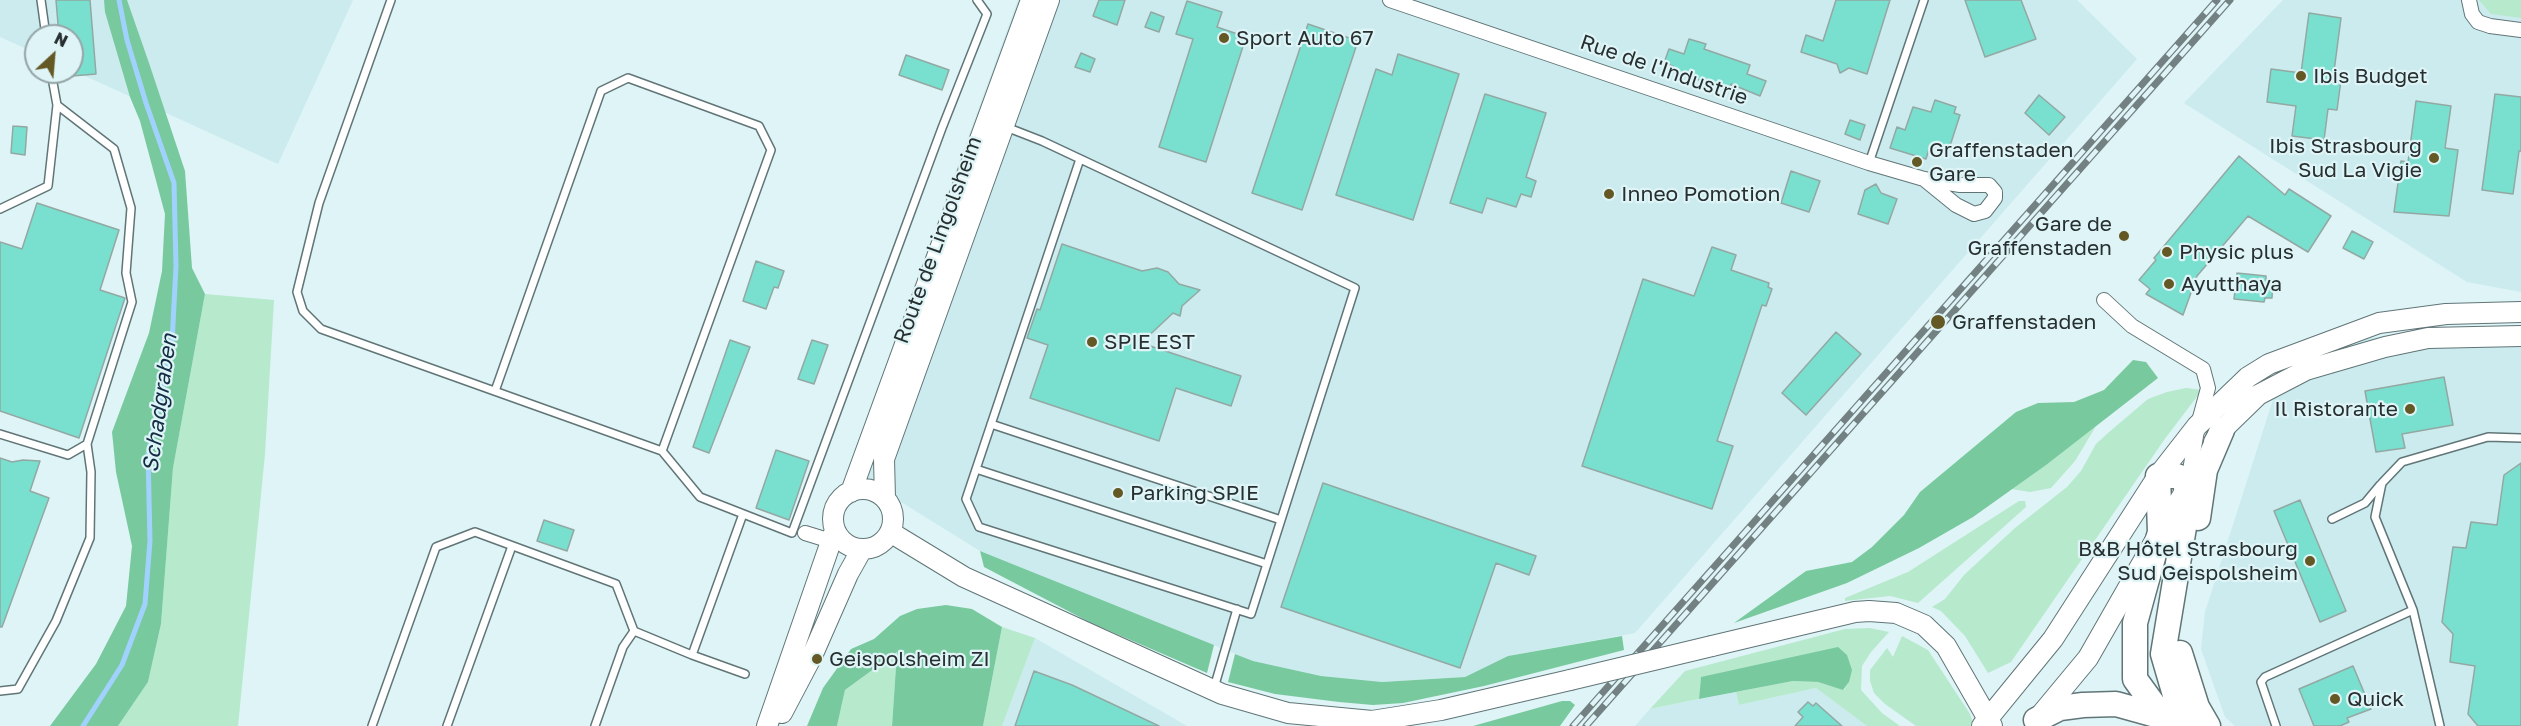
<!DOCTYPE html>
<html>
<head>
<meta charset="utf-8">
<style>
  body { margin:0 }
  #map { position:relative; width:2521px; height:726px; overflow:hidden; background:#def4f6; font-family:"Golos Text",sans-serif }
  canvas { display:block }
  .north { position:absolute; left:24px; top:24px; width:60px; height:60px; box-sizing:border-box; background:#def4f6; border:2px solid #95a5a7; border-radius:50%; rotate:26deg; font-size:16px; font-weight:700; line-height:24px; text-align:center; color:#272f30 }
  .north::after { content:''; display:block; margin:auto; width:21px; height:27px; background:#645825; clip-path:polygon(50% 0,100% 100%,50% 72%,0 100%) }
</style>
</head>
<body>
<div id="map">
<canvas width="2521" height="726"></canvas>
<div class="north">N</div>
</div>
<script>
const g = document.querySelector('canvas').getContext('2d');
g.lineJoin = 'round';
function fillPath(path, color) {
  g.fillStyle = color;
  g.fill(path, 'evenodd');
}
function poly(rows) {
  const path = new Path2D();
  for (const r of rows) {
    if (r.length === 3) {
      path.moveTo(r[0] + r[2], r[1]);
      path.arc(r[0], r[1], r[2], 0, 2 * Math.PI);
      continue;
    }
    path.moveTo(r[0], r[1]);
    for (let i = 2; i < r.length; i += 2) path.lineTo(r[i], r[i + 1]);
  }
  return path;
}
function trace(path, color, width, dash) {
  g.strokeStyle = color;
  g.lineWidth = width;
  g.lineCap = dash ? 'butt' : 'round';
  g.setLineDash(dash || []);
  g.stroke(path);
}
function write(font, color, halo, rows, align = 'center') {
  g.font = font + ' "Golos Text",sans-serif';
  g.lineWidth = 4.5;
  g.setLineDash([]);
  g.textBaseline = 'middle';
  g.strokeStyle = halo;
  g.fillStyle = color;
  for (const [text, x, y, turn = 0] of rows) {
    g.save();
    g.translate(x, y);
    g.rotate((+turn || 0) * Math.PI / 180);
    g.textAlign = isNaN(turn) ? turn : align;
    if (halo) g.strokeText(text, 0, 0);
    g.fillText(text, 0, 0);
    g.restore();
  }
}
const built = poly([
  [0,0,353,0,278,164,72,70,72,36,36,36,36,53,0,37],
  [1018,0,2077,0,2137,59,1635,633,1508,656,1465,677,1382,682,1321,676,1253,661,980,551,848,469],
  [2283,0,2521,0,2521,292,2467,282,2184,103],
  [2419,330,2521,333,2521,726,2235,726,2225,717,2201,649,2205,612,2279,381,2335,344],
  [1035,638,1187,726,1002,726],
  [1816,688,1867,726,1635,726,1650,709,1736,692,1739,705]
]);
const green = poly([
  [2479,0,2521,0,2521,18,2491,14],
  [205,294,274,300,265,454,238,726,118,726,148,682,161,624,173,468],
  [2186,388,2202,390,2164,440,2011,662,1988,673,1965,636,1941,611,1932,607,1945,599,1964,575,2015,528,2067,487,2081,471,2096,444,2108,433,2148,399,2167,392],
  [2096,426,2075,461,2051,488,2030,492,2012,489],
  [2019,501,2025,501,2026,507,1918,603,1890,596,1845,601,1845,598,1908,572],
  [1002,627,1035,638,1002,726,983,726],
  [1870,628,1889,632,1871,652,1862,666,1861,690,1882,713,1900,726,1867,726,1816,688,1739,705,1736,692,1793,681,1818,682,1844,690,1849,682,1701,677,1699,699,1650,709,1685,671,1845,629],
  [1902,636,1928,650,1970,714,1974,726,1916,726,1885,704,1874,693,1870,681,1870,670,1887,648,1893,657],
  [897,652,892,726,837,726,845,690]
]);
const forest = poly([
  [104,0,127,0,149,63,185,171,192,268,205,294,173,468,161,624,148,682,118,726,50,726,96,664,126,606,132,546,116,472,112,432,149,333,162,271,165,214,140,121,130,97,105,12],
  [2133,360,2146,362,2158,378,2046,465,1973,517,1919,548,1847,583,1734,623,1806,571,1852,562,1872,547,1904,515,1920,492,2016,412,2038,403,2074,402,2104,390],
  [980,551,1214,645,1207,673,1091,623,984,567],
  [946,605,972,609,1002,627,983,726,892,726,897,652,845,690,837,726,807,726,823,688,851,649,874,639,900,616,917,609],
  [1622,636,1624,650,1484,686,1403,703,1373,705,1339,702,1275,694,1228,682,1235,654,1253,661,1321,676,1382,682,1465,677,1508,656],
  [1838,647,1847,655,1852,670,1849,682,1843,690,1818,682,1793,681,1699,699,1701,677],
  [1562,701,1570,701,1575,705,1560,726,1473,726]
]);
const stream = poly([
  [83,726,122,665,145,604,150,541,148,454,172,343,176,266,174,183,146,103,127,40,119,0]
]);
const building = poly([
  [56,0,90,0,96,74,72,76,72,36,59,36,56,0],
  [1099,0,1125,0,1117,25,1093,16,1099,0],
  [1836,0,1890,0,1867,74,1849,68,1840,73,1837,64,1801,52,1806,35,1823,41,1836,0],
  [1965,0,2021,0,2036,39,1985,57,1965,0],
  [1187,1,1222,12,1217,27,1246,37,1206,162,1159,147,1193,39,1176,34,1187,1],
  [1151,12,1164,17,1159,32,1145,27,1151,12],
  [2309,13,2341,18,2333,79,2341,80,2337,110,2328,109,2324,140,2292,136,2296,106,2267,102,2271,69,2301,73,2309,13],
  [1308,24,1358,41,1302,210,1252,193,1308,24],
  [1689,39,1706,44,1704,49,1750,65,1747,74,1766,81,1760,96,1731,84,1729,90,1672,71,1673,66,1664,63,1669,49,1684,54,1689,39],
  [1081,53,1095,59,1090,72,1075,67,1081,53],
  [1398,54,1459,74,1413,220,1336,195,1376,69,1392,75,1398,54],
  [906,55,949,70,942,90,899,75,906,55],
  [1485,94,1546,113,1526,177,1536,181,1531,197,1521,194,1516,207,1487,198,1482,213,1450,203,1485,94],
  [2495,94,2521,97,2521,151,2519,151,2513,194,2482,190,2495,94],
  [2039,95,2065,117,2049,135,2025,113,2039,95],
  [1935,100,1956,107,1954,113,1960,115,1948,152,1930,146,1926,159,1890,148,1897,127,1905,130,1913,107,1931,112,1935,100],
  [2416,101,2451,106,2445,148,2458,150,2449,216,2394,212,2401,161,2408,162,2416,101],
  [1850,120,1865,125,1860,140,1845,134,1850,120],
  [13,126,27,127,25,155,11,153,13,126],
  [2239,156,2285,195,2289,189,2331,216,2308,252,2248,216,2197,276,2183,315,2146,294,2150,289,2139,280,2156,260,2154,258,2239,156],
  [1791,171,1820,181,1809,212,1781,203,1791,171],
  [1876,184,1881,193,1897,199,1888,224,1858,214,1865,190,1876,184],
  [37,203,119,230,100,290,125,298,79,438,0,411,0,242,22,249,37,203],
  [2352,231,2373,242,2364,259,2343,248,2352,231],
  [1062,244,1142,271,1157,268,1168,272,1179,284,1200,290,1182,306,1180,316,1173,313,1141,343,1241,376,1231,406,1176,388,1159,441,1030,398,1048,345,1027,338,1037,309,1040,310,1062,244],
  [1712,247,1736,255,1731,270,1769,283,1768,287,1772,289,1766,306,1762,305,1717,441,1733,446,1712,509,1582,466,1643,279,1694,296,1712,247],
  [756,261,784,271,778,288,774,287,766,309,743,301,756,261],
  [2237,273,2266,276,2266,280,2273,280,2272,298,2265,298,2264,302,2234,299,2237,273],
  [1836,332,1861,354,1806,415,1782,393,1836,332],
  [730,340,750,347,709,453,693,447,730,340],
  [812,340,828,345,814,384,798,379,812,340],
  [2444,377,2453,425,2402,434,2405,448,2376,452,2365,391,2444,377],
  [776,450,809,461,789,520,756,508,776,450],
  [0,458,12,462,23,460,40,461,30,491,49,498,2,627,0,627,0,458],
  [2521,463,2521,726,2478,726,2468,714,2475,666,2450,662,2453,634,2442,622,2453,547,2466,548,2471,522,2497,525,2504,475,2521,463],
  [1323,483,1536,556,1529,575,1496,563,1460,668,1281,607,1323,483],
  [2300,500,2346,611,2320,622,2274,511,2300,500],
  [544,520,574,530,567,551,537,541,544,520],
  [2353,666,2371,709,2347,718,2349,722,2340,726,2314,726,2299,689,2353,666],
  [1034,671,1072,685,1159,726,1015,726,1034,671],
  [1808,702,1813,706,1816,703,1842,726,1795,726,1803,717,1798,712,1808,702]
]);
const service = poly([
  [41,0,46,36],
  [391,0,319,203,297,292,303,311,321,329,662,451,700,497,792,533,942,128,987,14,977,0],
  [1006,127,1042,141,1355,288,1251,614,979,527,966,499,1080,159],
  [1869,163,1924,0],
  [0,209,48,186,57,105],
  [495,391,601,91,628,78,759,126,771,150,662,451],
  [991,424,1281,520],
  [0,434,68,455,87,444,132,302,126,273,131,208,114,149,57,105,51,72],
  [976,469,1267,564],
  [2332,519,2365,503,2380,485],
  [692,655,745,674],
  [1214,688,1237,609],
  [0,691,18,689,56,621,90,538,91,472,87,444],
  [372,726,436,547,475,532,616,584,634,631,692,655,743,514],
  [447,726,512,546],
  [595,726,623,647,634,631],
  [2276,726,2261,682,2265,677,2413,610],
  [2440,726,2413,610,2375,517,2382,483,2402,462,2488,437,2521,438]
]);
const minor = poly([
  [1390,0,1869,163,1924,179,1960,185,1989,185,1995,192,1995,198,1985,211,1974,214,1956,205,1924,179],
  [2469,0,2472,14,2478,22,2490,26,2521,30],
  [2104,300,2132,326,2203,369,2208,388,2198,425,2187,487],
  [805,533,831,541]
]);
const secondary = poly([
  [2214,442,2222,430,2258,395,2306,370,2385,347,2428,338,2521,336],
  [863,519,30],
  [851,492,1031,0],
  [885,498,884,459,1049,0],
  [890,532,964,577,1222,694,1288,713,1372,721,1441,710,1570,680],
  [1712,646,1855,612,1869,611,1896,613,1924,625,1946,646,1992,726],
  [782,713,812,656,848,574,862,549],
  [2039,717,2088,658,2160,532,2189,485],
  [767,726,835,530],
  [1982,726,2053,639,2158,476,2197,426,2248,377,2269,364,2379,323,2446,314,2521,312]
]);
const trunk = poly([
  [2198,518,2205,470,2222,430],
  [2180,653,2197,707,2208,726],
  [2036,720,2060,708,2083,705,2116,704,2163,717],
  [2169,726,2135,679,2135,623,2160,532,2158,476,2177,476,2184,480,2189,497,2163,654,2179,709,2190,726]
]);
const rail = poly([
  [1573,726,2217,0],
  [1586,726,2230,0]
]);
const secondaryBridge = poly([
  [1570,680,1712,646]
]);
const markers = [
  [1224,38,6,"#645825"],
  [2301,76,6,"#645825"],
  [2434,158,6,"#645825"],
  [1917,162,6,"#645825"],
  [1609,194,6,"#645825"],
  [2124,236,6,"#645825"],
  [2167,252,6,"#645825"],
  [2169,284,6,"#645825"],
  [1938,322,8,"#645825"],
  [1092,342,6,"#645825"],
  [2410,409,6,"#645825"],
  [1118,493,6,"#645825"],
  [2310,561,6,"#645825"],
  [817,659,6,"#645825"],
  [2335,699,6,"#645825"]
];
const poiNames = [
  ["Sport Auto 67",1236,38],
  ["Ibis Budget",2313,76],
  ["Ibis Strasbourg",2422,146,"right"],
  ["Sud La Vigie",2422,170,"right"],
  ["Graffenstaden",1929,150],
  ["Gare",1929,174],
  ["Inneo Pomotion",1621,194],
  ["Gare de",2112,224,"right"],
  ["Graffenstaden",2112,248,"right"],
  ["Physic plus",2179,252],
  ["Ayutthaya",2181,284],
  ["Graffenstaden",1952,322],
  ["SPIE EST",1104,342],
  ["Il Ristorante",2398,409,"right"],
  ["Parking SPIE",1130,493],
  ["B&B Hôtel Strasbourg",2298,549,"right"],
  ["Sud Geispolsheim",2298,573,"right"],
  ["Geispolsheim ZI",829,659],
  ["Quick",2347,699]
];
const streetNames = [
  ["Rue de l'Industrie",1664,70,19],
  ["Route de Lingolsheim",938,240,-70]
];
const waterNames = [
  ["Schadgraben",160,403,-82]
];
fillPath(built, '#cbebee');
fillPath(green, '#b7e9cd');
fillPath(forest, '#79c99f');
trace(stream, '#a1d2fe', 5);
fillPath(building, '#79e0cf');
trace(building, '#93a8a3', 1.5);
trace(service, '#617577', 10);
trace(minor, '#617577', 16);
trace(secondary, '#617577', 22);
trace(trunk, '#617577', 27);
trace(service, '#fff', 7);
trace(minor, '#fff', 14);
trace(secondary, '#fff', 20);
trace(trunk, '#fff', 24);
trace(rail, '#748183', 7);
trace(rail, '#def4f6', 4.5, [14]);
trace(secondaryBridge, '#617577', 22, []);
trace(secondaryBridge, '#fff', 20);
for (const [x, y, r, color] of markers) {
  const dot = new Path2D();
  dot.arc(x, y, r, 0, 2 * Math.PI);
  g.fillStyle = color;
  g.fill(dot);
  trace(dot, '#def4f6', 2);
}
write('21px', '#272f30', '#def4f6', poiNames, 'left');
write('21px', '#272f30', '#def4f6', streetNames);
write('italic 22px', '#122d43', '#def4f6', waterNames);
</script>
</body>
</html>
